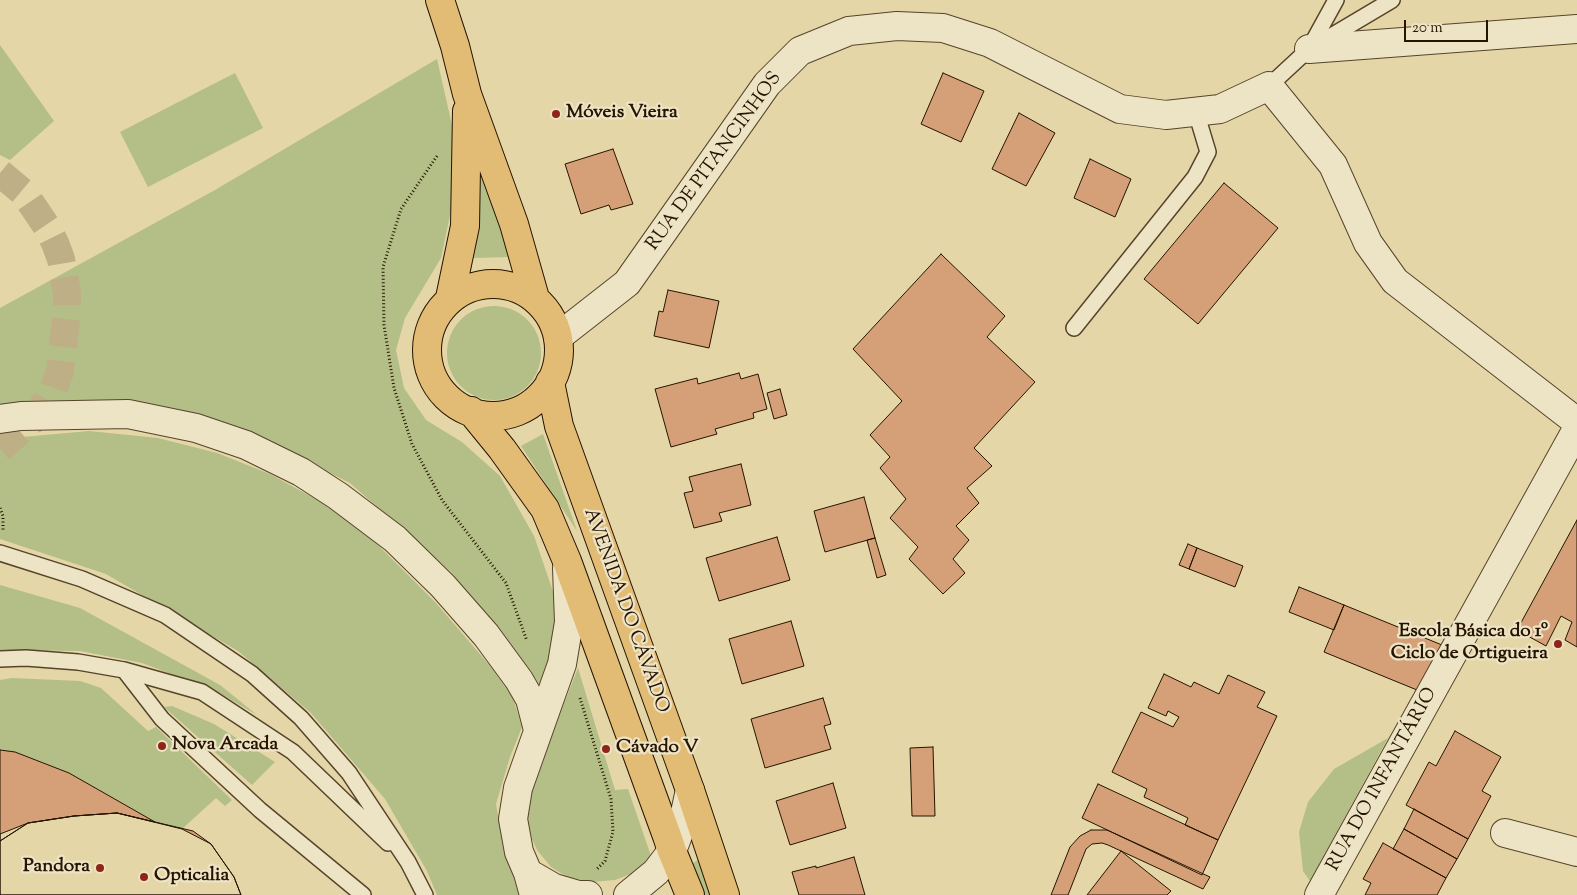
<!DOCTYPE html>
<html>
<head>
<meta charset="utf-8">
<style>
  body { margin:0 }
  #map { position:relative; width:1577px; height:895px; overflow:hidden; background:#e4d6a7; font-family:"Sorts Mill Goudy",serif }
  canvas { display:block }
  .scale { position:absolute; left:1404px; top:20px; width:84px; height:22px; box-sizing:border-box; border:2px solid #261400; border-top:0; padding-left:6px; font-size:15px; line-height:18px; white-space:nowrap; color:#261400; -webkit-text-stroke:4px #ede4c6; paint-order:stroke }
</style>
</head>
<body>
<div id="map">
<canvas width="1577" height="895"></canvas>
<div class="scale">20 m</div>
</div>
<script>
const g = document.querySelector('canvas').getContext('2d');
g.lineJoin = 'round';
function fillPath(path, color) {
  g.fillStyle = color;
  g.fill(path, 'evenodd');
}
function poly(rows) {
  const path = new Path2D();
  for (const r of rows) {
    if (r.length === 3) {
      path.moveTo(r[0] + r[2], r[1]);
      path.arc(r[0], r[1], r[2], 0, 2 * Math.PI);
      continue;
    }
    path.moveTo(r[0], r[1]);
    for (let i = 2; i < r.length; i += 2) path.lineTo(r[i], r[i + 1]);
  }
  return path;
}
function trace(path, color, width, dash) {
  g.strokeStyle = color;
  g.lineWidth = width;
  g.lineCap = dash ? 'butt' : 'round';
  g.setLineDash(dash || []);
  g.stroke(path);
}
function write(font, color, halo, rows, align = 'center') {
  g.font = font + ' "Sorts Mill Goudy",serif';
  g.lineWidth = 4.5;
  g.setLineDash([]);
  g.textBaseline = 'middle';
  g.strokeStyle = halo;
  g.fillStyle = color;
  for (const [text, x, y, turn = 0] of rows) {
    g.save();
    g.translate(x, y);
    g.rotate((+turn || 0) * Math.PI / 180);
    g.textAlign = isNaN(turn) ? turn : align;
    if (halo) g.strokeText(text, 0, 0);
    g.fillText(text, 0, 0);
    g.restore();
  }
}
const green = poly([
  [0,45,54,121,10,160,0,155],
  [437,59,454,134,452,206,441,258,405,318,396,350,404,388,426,420,462,442,500,476,534,536,558,606,555,653,543,690,531,671,451,572,350,483,248,432,0,406,0,308,215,190],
  [235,73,263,128,148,187,120,132],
  [480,159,508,257,473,258,479,228],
  [494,353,47],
  [89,431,158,438,217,453,270,474,321,502,376,543,436,603,491,667,513,698,522,727,510,757,496,804,502,839,519,895,437,895,427,871,385,799,311,713,238,651,106,574,0,539,0,439],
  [543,434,577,531,521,446],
  [0,585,80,608,220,685,257,715,216,691,142,663,80,651,0,650],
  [578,668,615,790,628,789,651,856,633,873,615,880,592,882,567,877,551,867,537,850,529,832,527,815,536,774],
  [12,678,80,681,101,688,148,731,156,727,232,800,225,806,216,798,182,829,155,822,69,773,15,752,0,750,0,680],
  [172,706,214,724,275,762,252,785,164,707],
  [1388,738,1310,881,1303,871,1299,832,1308,802,1334,769],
  [699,859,711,895,702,895,689,866]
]);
const building = poly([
  [943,73,984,91,961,142,921,124,943,73],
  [1019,113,1055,133,1026,186,992,169,1019,113],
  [613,149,633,204,611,210,609,205,581,214,565,164,613,149],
  [1090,159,1131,179,1115,217,1074,198,1090,159],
  [1224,183,1278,228,1198,324,1144,279,1224,183],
  [941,254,1005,316,987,337,1035,382,974,448,992,466,967,488,979,503,956,526,969,540,953,559,965,573,943,594,909,559,918,547,890,518,906,499,880,468,890,457,870,435,902,401,853,349,941,254],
  [668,290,719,301,709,348,654,336,659,311,663,312,668,290],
  [739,373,741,379,758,374,767,409,753,413,754,418,715,429,717,434,671,447,655,389,697,378,698,384,739,373],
  [780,389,787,415,774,419,767,393,780,389],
  [741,464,751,505,719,513,722,521,694,528,684,493,693,491,689,477,741,464],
  [864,497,875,538,825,552,814,511,864,497],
  [1577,520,1577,647,1565,640,1572,622,1561,616,1546,646,1517,630,1577,520],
  [777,537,790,580,719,601,706,558,777,537],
  [875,538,886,575,877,578,867,540,875,538],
  [1188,544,1197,548,1189,569,1179,565,1188,544],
  [1197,548,1243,566,1235,587,1189,569,1197,548],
  [1299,587,1344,605,1334,630,1289,612,1299,587],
  [1344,605,1442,645,1417,690,1324,652,1344,605],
  [791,621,804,666,742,684,729,639,791,621],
  [1164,674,1191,687,1194,682,1219,694,1228,675,1265,692,1257,707,1277,716,1218,840,1185,825,1188,818,1144,797,1147,789,1112,772,1141,712,1173,727,1179,717,1168,711,1166,716,1148,708,1164,674],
  [823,698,831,724,824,726,831,749,765,768,751,719,823,698],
  [1455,731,1501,757,1482,791,1491,796,1468,839,1406,805,1429,762,1436,766,1455,731],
  [933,747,935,816,912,816,910,748,933,747],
  [0,750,15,752,69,773,155,822,117,813,74,816,28,823,0,841,0,750],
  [833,783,846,828,790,845,776,801,833,783],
  [1098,784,1218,840,1202,875,1082,818,1098,784],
  [1414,809,1468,839,1457,859,1404,829,1414,809],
  [117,813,193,831,211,844,234,877,241,895,0,895,0,841,28,823,74,816,117,813],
  [117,813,182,829,211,844,234,877,241,895,0,895,0,834,28,823,74,816,117,813],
  [1404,829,1457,859,1446,878,1393,849,1404,829],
  [1091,830,1107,830,1210,877,1203,889,1108,845,1102,843,1092,844,1086,849,1068,895,1051,895,1070,847,1080,836,1091,830],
  [1383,843,1446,878,1437,895,1365,895,1371,883,1363,879,1383,843],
  [1121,851,1171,891,1167,895,1087,895,1121,851],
  [854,857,865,895,799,895,792,872,816,866,816,868,854,857]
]);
const tertiaryTunnel = poly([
  [0,173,24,193,47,227,55,243,61,259,67,293,67,311,60,371,54,388,37,416,0,449]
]);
const path = poly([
  [437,156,401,209,383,267,384,325,394,388,412,444,442,500,506,583,527,641],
  [0,508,3,516,3,532],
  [580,698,611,799,613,832,605,861,596,870]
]);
const service = poly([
  [1318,44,1392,0],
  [1269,86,1309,49,1336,0],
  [1074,328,1195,177,1208,152,1196,112],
  [0,553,82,579,165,615,252,674,301,718,349,773,408,862,425,895],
  [0,659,26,658,78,662,124,670,202,692,293,752,388,843],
  [124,670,162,719,260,810,363,895]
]);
const minor = poly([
  [1309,49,1577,29],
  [558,337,627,283,767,84,800,51,849,31,897,26,943,28,990,43,1120,109,1166,115,1220,109,1269,86,1333,165,1368,243,1395,281,1577,422],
  [1505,833,1577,852],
  [1319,895,1577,429]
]);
const tertiary = poly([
  [0,419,21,416,128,414,196,428,246,445,301,472,338,496,395,539,443,586,486,635,519,680,530,699,538,730],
  [528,873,554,888,578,895,588,895],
  [534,895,528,873,519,852,513,819,518,788,562,664,569,622,567,568],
  [628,895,656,872,672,851,683,822,690,790]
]);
const primary = poly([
  [440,0,455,46,467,94,514,224,535,298],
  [493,350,66],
  [450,298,465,226,467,111],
  [550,382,559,426,690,790,725,895],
  [471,411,502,449,545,509,567,561,667,836,672,851,690,895]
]);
const markers = [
  [556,114,5,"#8f2418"],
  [1558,644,5,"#8f2418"],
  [162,746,5,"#8f2418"],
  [606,749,5,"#8f2418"],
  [100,868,5,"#8f2418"],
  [144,877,5,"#8f2418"]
];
const poiNames = [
  ["Móveis Vieira",566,114],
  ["Escola Básica do 1º",1548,633,"right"],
  ["Ciclo de Ortigueira",1548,655,"right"],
  ["Nova Arcada",172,746],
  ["Cávado V",616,749],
  ["Pandora",90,868,"right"],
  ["Opticalia",154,877]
];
const streetNames = [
  ["RUA DE PITANCINHOS",715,162,-54],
  ["AVENIDA DO CÁVADO",625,611,70],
  ["RUA DO INFANTÁRIO",1383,780,-61]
];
fillPath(green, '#b4be87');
fillPath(building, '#d59f77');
trace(building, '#261400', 1);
trace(tertiaryTunnel, '#beaf86', 28, [28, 14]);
trace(service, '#56442a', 18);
trace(minor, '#56442a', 30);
trace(tertiary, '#56442a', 30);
trace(primary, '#261400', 30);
trace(path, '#261400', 3, [1, 2.5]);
trace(service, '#ede4c6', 15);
trace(minor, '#ede4c6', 28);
trace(tertiary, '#ede4c6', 28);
trace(primary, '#e2bb74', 28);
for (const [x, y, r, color] of markers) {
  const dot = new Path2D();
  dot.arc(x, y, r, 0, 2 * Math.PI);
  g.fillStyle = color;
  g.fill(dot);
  trace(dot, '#ede4c6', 2);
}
write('bold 19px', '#261400', '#ede4c6', poiNames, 'left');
write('19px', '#261400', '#ede4c6', streetNames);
</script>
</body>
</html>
